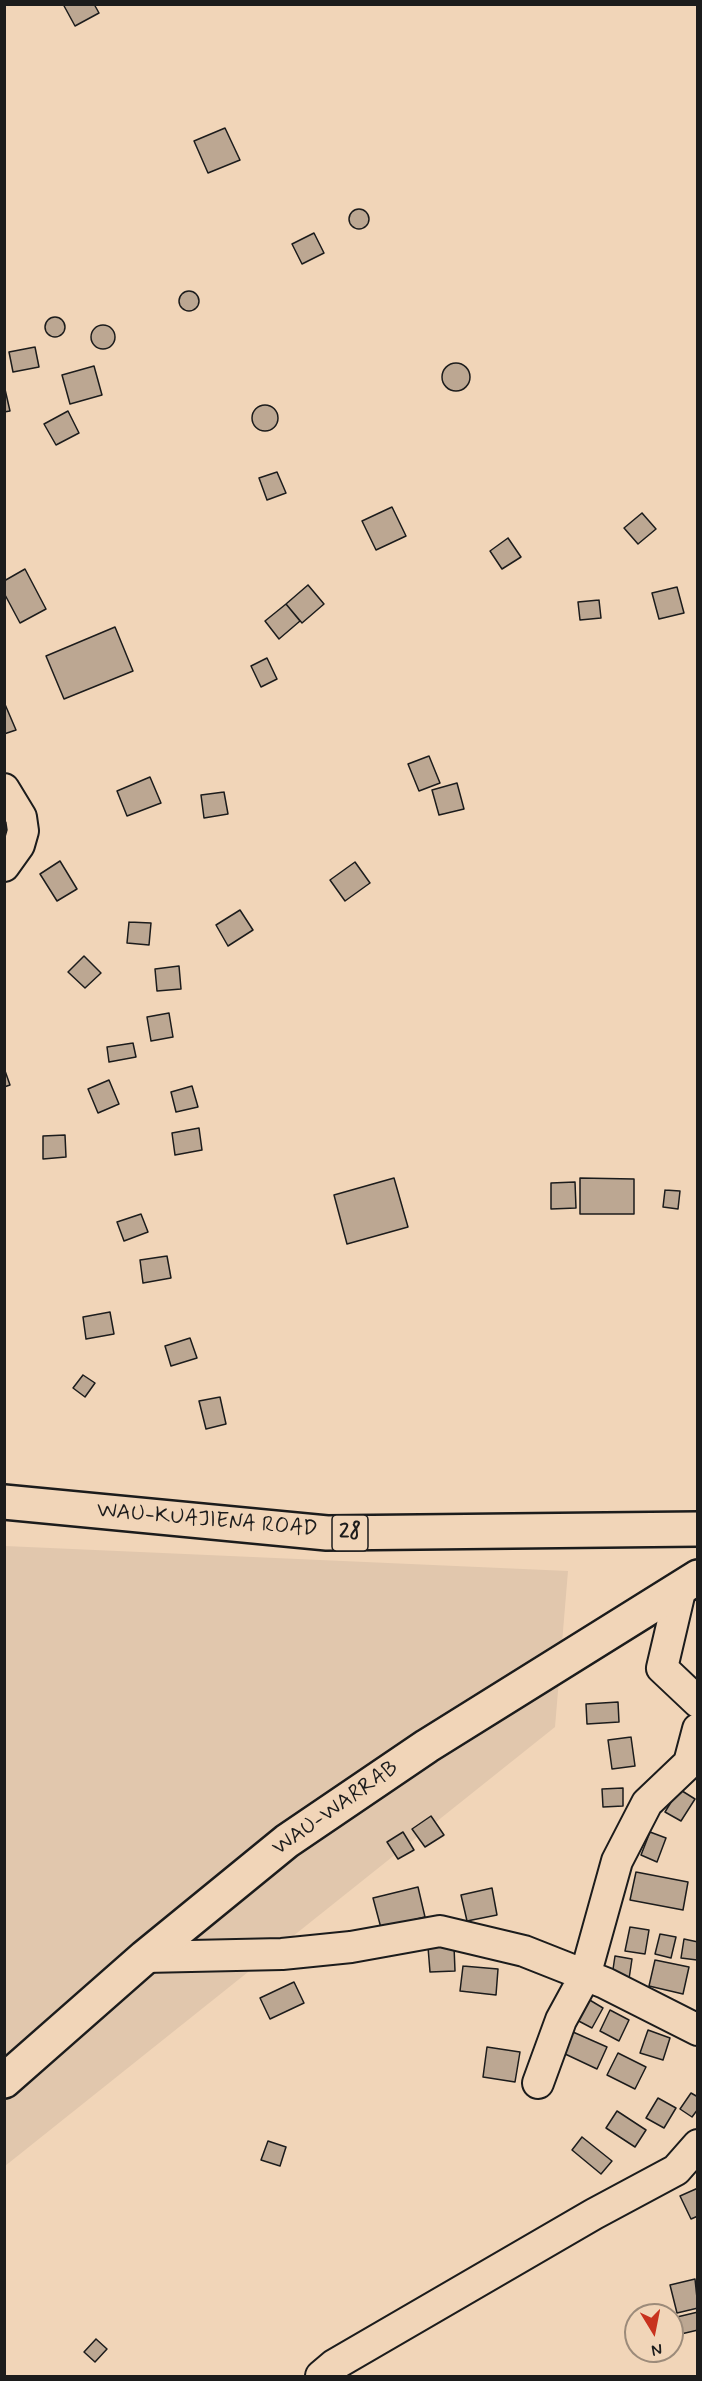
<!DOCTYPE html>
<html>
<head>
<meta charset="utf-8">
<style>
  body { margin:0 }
  #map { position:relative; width:702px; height:2381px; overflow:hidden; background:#f1d5b8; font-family:Mynerve,sans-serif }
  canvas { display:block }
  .frame { position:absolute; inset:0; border:6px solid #1c1c1c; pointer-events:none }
  .north { position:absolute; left:624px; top:2303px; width:60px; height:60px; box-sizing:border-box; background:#f1d5b8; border:2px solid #9c8b7a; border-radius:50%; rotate:170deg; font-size:16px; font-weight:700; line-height:24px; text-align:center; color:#1c1c1c }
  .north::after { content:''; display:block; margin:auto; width:21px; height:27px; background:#c8321e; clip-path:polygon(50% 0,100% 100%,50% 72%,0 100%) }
</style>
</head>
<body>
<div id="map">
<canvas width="702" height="2381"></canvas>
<div class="frame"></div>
<div class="north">N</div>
</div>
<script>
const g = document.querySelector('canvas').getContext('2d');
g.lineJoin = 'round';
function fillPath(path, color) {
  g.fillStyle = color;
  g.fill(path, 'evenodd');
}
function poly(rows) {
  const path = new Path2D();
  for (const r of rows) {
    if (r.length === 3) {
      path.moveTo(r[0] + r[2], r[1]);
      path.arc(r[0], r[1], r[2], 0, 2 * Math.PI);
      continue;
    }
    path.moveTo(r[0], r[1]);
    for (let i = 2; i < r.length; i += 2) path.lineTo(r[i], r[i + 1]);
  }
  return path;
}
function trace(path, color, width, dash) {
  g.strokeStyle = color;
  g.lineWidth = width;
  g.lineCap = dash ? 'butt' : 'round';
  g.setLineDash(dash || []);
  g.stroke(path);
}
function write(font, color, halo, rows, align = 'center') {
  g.font = font + ' Mynerve,sans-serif';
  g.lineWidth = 4.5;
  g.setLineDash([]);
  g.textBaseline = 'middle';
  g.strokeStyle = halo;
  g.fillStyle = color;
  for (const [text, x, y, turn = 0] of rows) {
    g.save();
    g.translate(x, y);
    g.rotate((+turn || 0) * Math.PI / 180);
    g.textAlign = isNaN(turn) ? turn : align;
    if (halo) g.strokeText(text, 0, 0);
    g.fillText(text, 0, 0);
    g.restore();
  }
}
const built = poly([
  [5,1546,568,1571,555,1727,5,2166]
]);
const building = poly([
  [63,4,94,4,99,13,75,26,63,4],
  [225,128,240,160,208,173,194,141,225,128],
  [359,219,10],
  [314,233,324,253,302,264,292,244,314,233],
  [189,301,10],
  [55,327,10],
  [103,337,12],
  [35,347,39,367,13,372,9,352,35,347],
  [456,377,14],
  [94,366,102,395,70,404,62,375,94,366],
  [4,385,10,411,4,412,4,385],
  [265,418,13],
  [68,411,79,433,56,445,44,424,68,411],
  [277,472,286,493,267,500,259,478,277,472],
  [392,507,406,536,376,550,362,521,392,507],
  [642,513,656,529,638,544,624,528,642,513],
  [508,538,521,557,502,569,490,551,508,538],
  [25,569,46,609,20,623,4,593,4,581,25,569],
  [308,585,324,604,302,623,286,604,308,585],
  [677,587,684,613,659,619,652,593,677,587],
  [599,600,601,618,580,620,578,602,599,600],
  [286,604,300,621,279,639,265,621,286,604],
  [115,627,133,671,64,699,46,656,115,627],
  [267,658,277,679,261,687,251,666,267,658],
  [4,702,16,730,4,734,4,702],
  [429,756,440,783,419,791,408,764,429,756],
  [150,777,161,803,127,816,117,791,150,777],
  [457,783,464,809,439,815,432,790,457,783],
  [224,792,228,814,204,818,201,795,224,792],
  [60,861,77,889,57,901,40,874,60,861],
  [355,862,370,883,345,901,330,880,355,862],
  [240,910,253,930,228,946,216,925,240,910],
  [129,922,151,923,149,945,127,943,129,922],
  [84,956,101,973,85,988,68,972,84,956],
  [179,966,181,989,157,991,155,969,179,966],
  [169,1013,173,1037,151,1041,147,1017,169,1013],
  [133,1043,136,1057,109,1062,107,1047,133,1043],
  [4,1068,10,1085,4,1087,4,1068],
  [109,1080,119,1104,98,1113,88,1089,109,1080],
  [192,1086,198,1107,176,1112,171,1092,192,1086],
  [199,1128,202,1150,175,1155,172,1133,199,1128],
  [65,1135,66,1157,43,1159,43,1136,65,1135],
  [394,1178,408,1227,347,1244,334,1195,394,1178],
  [580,1178,634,1179,634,1214,580,1214,580,1178],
  [575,1182,576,1208,551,1209,551,1183,575,1182],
  [665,1190,680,1191,678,1209,663,1207,665,1190],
  [141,1214,148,1232,124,1241,117,1222,141,1214],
  [167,1256,171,1278,143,1283,140,1260,167,1256],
  [110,1312,114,1334,86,1339,83,1317,110,1312],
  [190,1338,197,1358,171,1366,165,1346,190,1338],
  [83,1375,95,1383,85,1397,73,1388,83,1375],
  [220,1397,226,1424,206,1429,199,1401,220,1397],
  [618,1702,619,1722,587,1724,586,1704,618,1702],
  [631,1737,635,1766,612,1769,608,1740,631,1737],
  [623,1788,623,1806,603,1807,602,1789,623,1788],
  [679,1789,695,1799,681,1821,665,1812,679,1789],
  [431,1816,444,1835,425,1847,412,1829,431,1816],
  [403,1832,414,1850,398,1859,387,1842,403,1832],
  [650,1832,666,1838,657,1862,641,1855,650,1832],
  [636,1872,688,1882,683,1910,630,1900,636,1872],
  [418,1887,425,1917,381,1928,373,1898,418,1887],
  [492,1888,497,1915,467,1921,461,1895,492,1888],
  [630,1927,649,1930,645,1954,625,1951,630,1927],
  [660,1934,676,1937,671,1958,655,1954,660,1934],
  [684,1939,698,1942,697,1960,681,1958,684,1939],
  [454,1946,455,1971,430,1972,428,1947,454,1946],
  [615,1956,632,1959,629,1979,612,1976,615,1956],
  [655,1960,689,1967,683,1994,649,1986,655,1960],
  [463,1966,498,1969,496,1995,460,1991,463,1966],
  [294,1982,304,2003,270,2019,260,1998,294,1982],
  [583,1996,603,2008,592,2028,571,2017,583,1996],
  [610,2010,629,2020,619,2041,600,2031,610,2010],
  [648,2030,670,2038,663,2060,640,2053,648,2030],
  [573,2032,607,2047,597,2069,563,2053,573,2032],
  [487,2047,520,2052,515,2082,483,2077,487,2047],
  [618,2053,646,2067,635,2089,607,2075,618,2053],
  [691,2093,698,2097,698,2109,692,2117,680,2109,691,2093],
  [658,2098,676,2108,664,2128,646,2118,658,2098],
  [617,2111,646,2130,635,2147,606,2128,617,2111],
  [582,2137,612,2161,601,2174,572,2150,582,2137],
  [268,2141,286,2147,280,2166,261,2160,268,2141],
  [698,2188,698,2216,691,2219,680,2196,698,2188],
  [695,2279,698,2308,677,2313,670,2285,695,2279],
  [698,2312,698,2330,681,2334,677,2317,698,2312],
  [96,2339,107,2349,95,2362,84,2352,96,2339]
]);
const street = poly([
  [4,789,21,817,23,831,19,845,4,866],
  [681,1587,662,1668,698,1702],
  [145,1957,282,1954,351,1947,440,1931,524,1951,605,1983,698,2030],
  [538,2083,561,2020,585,1976,617,1861,647,1803,689,1763,698,1729],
  [321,2376,334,2365,594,2214,676,2170,698,2145]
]);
const secondary = poly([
  [4,2081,145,1957,287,1841,427,1746,698,1577]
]);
const primary = poly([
  [4,1502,327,1533,698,1529]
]);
const shields = [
  [350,1533,36]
];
const shieldNames = [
  ["28",350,1533]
];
const streetNames = [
  ["WAU-KUAJIENA ROAD",207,1521,5],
  ["WAU-WARRAB",336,1809,-35]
];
fillPath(built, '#e1c7ad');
fillPath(building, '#bca792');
trace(building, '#1c1c1c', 1.5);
trace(street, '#1c1c1c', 34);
trace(secondary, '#1c1c1c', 38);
trace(primary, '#1c1c1c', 38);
trace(street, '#f1d5b8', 30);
trace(secondary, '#f1d5b8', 33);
trace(primary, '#f1d5b8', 33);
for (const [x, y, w] of shields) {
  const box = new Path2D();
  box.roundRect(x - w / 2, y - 18, w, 36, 4.5);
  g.fillStyle = '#f1d5b8';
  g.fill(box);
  trace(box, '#1c1c1c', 1.5);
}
write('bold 21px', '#1c1c1c', null, shieldNames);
write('22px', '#1c1c1c', '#f1d5b8', streetNames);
</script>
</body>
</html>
